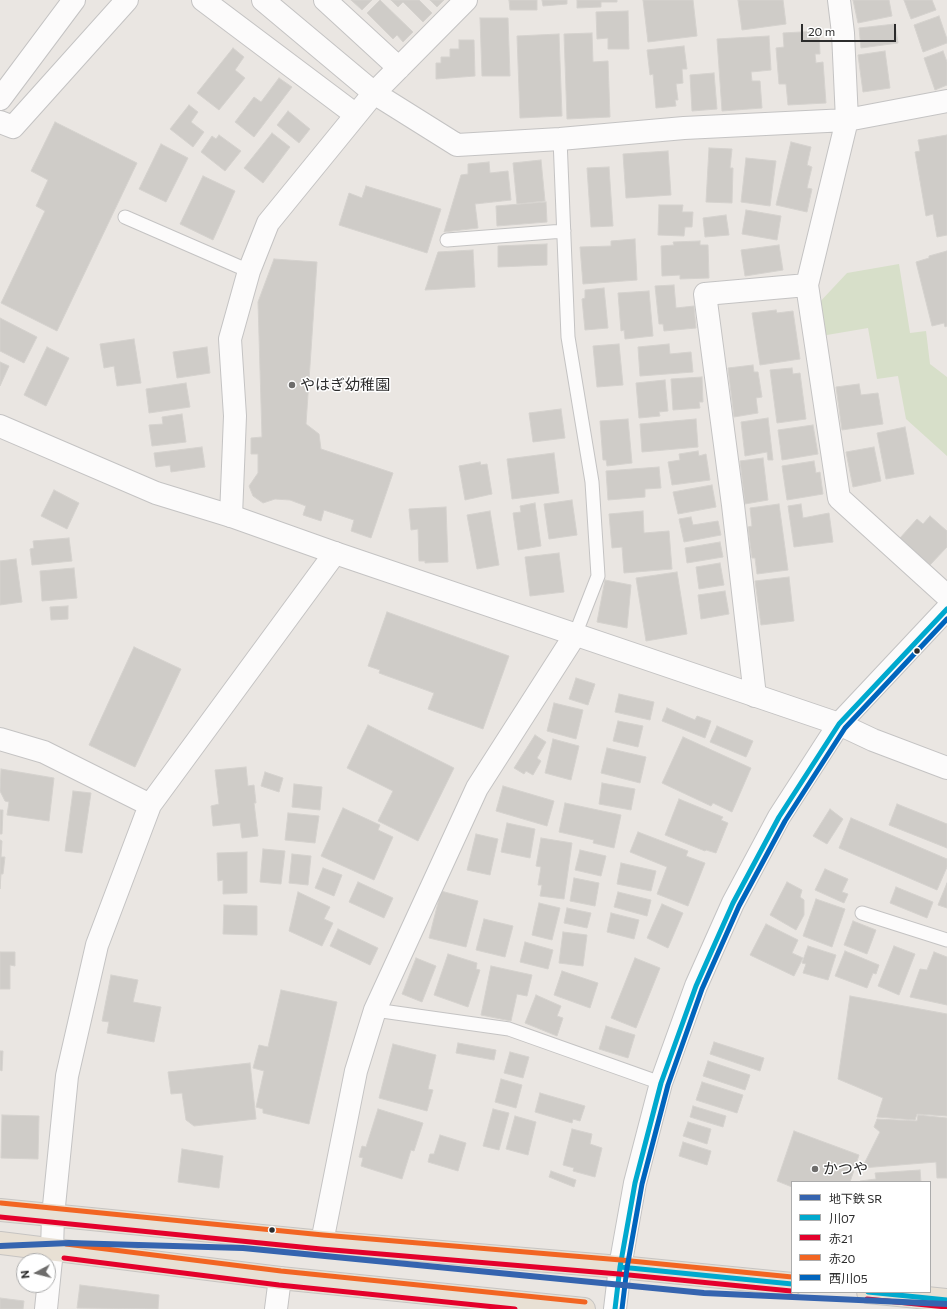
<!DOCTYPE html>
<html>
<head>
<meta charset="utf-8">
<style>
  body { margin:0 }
  #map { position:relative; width:947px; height:1309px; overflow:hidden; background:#eae6e2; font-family:Commissioner,"Noto Sans JP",sans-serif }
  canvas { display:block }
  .legend { position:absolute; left:791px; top:1181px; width:140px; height:112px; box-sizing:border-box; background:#fff; border:1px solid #ababab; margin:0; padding:5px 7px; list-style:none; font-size:12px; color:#2c2c2c }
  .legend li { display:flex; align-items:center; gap:8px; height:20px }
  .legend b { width:20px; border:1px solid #ababab }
  .north { position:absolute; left:16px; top:1253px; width:40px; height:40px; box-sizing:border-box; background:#fff; border:1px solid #ababab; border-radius:50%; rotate:263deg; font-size:11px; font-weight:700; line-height:16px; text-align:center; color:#2c2c2c }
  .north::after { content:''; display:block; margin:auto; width:14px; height:18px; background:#6e6d6c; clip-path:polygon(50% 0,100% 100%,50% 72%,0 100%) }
  .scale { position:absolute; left:801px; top:24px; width:95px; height:18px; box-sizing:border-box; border:2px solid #2c2c2c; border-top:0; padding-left:5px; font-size:12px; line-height:14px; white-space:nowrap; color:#2c2c2c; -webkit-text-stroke:3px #fff; paint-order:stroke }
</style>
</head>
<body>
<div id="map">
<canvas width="947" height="1309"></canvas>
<ul class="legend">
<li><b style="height:5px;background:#3564af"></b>地下鉄 SR</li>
<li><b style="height:5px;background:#00a9ce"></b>川07</li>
<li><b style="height:5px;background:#e4002b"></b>赤21</li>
<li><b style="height:5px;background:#f26522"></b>赤20</li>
<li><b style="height:5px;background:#0065bd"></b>西川05</li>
</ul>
<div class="north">N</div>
<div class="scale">20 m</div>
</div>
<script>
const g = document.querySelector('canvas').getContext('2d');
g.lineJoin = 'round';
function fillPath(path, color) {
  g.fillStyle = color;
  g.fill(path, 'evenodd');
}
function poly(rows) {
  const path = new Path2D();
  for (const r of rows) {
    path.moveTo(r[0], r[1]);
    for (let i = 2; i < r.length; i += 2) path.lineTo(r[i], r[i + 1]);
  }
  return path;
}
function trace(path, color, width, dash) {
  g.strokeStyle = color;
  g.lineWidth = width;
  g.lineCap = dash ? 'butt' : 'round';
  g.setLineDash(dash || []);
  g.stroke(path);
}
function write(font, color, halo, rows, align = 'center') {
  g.font = font + ' Commissioner,"Noto Sans JP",sans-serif';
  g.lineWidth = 3;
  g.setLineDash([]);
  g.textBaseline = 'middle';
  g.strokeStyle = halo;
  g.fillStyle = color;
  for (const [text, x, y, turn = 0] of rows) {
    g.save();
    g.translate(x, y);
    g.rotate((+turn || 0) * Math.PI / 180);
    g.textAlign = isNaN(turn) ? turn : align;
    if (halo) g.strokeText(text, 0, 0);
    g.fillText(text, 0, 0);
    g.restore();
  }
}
const cemetery = poly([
  [899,264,910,333,926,331,930,364,947,377,947,456,906,419,898,376,877,379,868,328,821,336,817,305,847,273]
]);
const building = poly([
  [351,0,372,0,362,10,351,0],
  [380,0,413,32,403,42,397,35,393,39,367,13,380,0],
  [391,0,419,0,432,13,423,22,403,2,398,7,391,0],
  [430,0,444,0,437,7,430,0],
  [509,0,537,0,537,10,510,10,509,0],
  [542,0,567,0,567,4,543,6,542,0],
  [577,0,617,0,617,2,601,2,601,7,577,8,577,0],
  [643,0,693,0,697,36,648,42,643,0],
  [738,0,783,0,786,24,742,30,738,0],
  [853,0,889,0,892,16,858,23,853,0],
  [904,0,932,0,936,10,911,19,904,0],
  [628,11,629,49,608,49,608,38,597,39,596,12,628,11],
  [939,16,947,39,947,43,923,52,914,25,939,16],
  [480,18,508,18,510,76,482,76,480,18],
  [895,24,898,43,861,48,859,28,895,24],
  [819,31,820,54,815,54,816,63,823,62,826,103,788,105,786,84,779,84,776,48,784,47,783,33,819,31],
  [592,33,593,62,608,61,610,117,567,119,564,34,592,33],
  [559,34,562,116,520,118,517,36,559,34],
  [769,36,771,70,751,72,752,81,760,81,762,108,722,111,717,39,769,36],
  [459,40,474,40,475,76,436,79,436,63,441,63,441,57,450,57,450,49,459,49,459,40],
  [684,46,687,69,682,69,683,83,676,84,678,100,675,100,676,106,656,108,653,74,650,75,647,50,684,46],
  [233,48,244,57,235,70,245,78,219,110,197,93,233,48],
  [885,51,890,88,863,92,858,55,885,51],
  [943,51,947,62,947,85,935,90,924,58,943,51],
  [714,73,717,109,692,111,690,75,714,73],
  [279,78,292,87,254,137,235,122,254,97,261,102,279,78],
  [189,105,198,112,191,122,204,132,193,147,170,129,189,105],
  [288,111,310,129,299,143,277,125,288,111],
  [55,122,137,163,57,331,1,303,45,211,36,206,48,180,31,171,55,122],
  [272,133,290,147,263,183,244,168,272,133],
  [219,135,241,151,225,171,201,152,212,136,216,139,219,135],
  [947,135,947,235,937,237,933,214,926,216,915,152,920,151,918,140,947,135],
  [791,142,811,147,807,165,812,167,807,188,812,189,807,212,776,205,791,142],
  [161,144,188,158,166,202,139,189,161,144],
  [709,148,732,149,730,168,733,168,732,203,706,202,709,148],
  [668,151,671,195,626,198,623,154,668,151],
  [746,158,776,161,770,206,741,202,746,158],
  [541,160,545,201,517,204,513,163,541,160],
  [489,162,490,173,508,171,511,200,475,204,478,228,444,232,461,175,468,174,468,164,489,162],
  [609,167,613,226,591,227,587,168,609,167],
  [203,176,235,191,213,240,180,224,203,176],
  [366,186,441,209,427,253,339,225,349,193,362,198,366,186],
  [546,202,547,222,497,226,496,206,546,202],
  [659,205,683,205,682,212,693,212,692,227,685,227,684,236,658,235,659,205],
  [746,210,781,216,777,240,742,234,746,210],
  [726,215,729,235,705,237,703,218,726,215],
  [635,239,637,280,583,284,580,247,611,246,611,241,635,239],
  [700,241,700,245,708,245,709,278,680,279,680,275,662,276,661,246,674,245,673,242,700,241],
  [547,244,547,265,498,267,498,246,547,244],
  [779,245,783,270,745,276,741,250,779,245],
  [473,250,475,287,425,290,438,252,473,250],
  [947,251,947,326,945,327,944,323,932,326,916,262,929,258,929,256,947,251],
  [274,259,317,262,306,424,319,434,321,449,393,473,371,538,351,531,354,520,324,510,321,521,303,515,306,506,290,500,275,499,263,503,253,496,249,486,258,473,258,454,251,454,251,438,262,437,258,302,274,259],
  [674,285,676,308,694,306,696,328,664,331,663,324,659,324,655,286,674,285],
  [604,288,608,328,585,330,582,299,585,298,585,290,604,288],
  [649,291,653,336,625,339,624,330,621,331,618,293,649,291],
  [776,310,777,313,793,311,800,359,760,365,752,313,776,310],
  [0,318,37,337,24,363,0,351,0,318],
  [134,339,141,383,117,386,114,366,104,368,100,344,134,339],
  [619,344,623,385,597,387,593,346,619,344],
  [669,344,670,354,691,352,693,372,640,376,638,347,669,344],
  [47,347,69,358,46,406,24,395,47,347],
  [207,347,210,373,177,378,173,352,207,347],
  [0,362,9,366,0,386,0,362],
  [753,365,754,372,758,372,762,397,756,398,758,413,734,417,728,368,753,365],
  [792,368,793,374,800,373,806,419,777,423,770,370,792,368],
  [702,377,703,402,699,402,700,408,673,410,671,379,702,377],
  [665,380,668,411,659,412,660,416,639,418,636,383,665,380],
  [186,383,190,407,149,413,146,389,186,383],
  [859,384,861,395,878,393,883,424,842,430,836,387,859,384],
  [561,409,565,438,533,442,529,413,561,409],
  [182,414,186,442,152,446,149,425,163,424,162,417,182,414],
  [768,418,773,460,768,460,767,452,745,456,741,422,768,418],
  [628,419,632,463,607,466,606,460,603,460,600,421,628,419],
  [696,419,698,447,642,452,640,424,696,419],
  [813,425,818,454,782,460,778,430,813,425],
  [905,427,914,474,886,479,877,433,905,427],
  [202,447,205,467,171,472,170,465,156,467,154,453,202,447],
  [874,447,881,481,853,487,846,452,874,447],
  [698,451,699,456,706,454,710,480,672,485,668,462,680,460,679,454,698,451],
  [554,453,559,493,512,499,507,459,554,453],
  [763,458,768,500,745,504,740,461,763,458],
  [814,461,816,473,820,472,823,494,787,500,782,466,814,461],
  [480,462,481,465,487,464,492,494,465,500,459,466,480,462],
  [659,467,661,488,645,489,645,497,608,500,606,471,659,467],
  [712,485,716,507,678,514,673,492,712,485],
  [54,490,79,503,67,529,41,516,54,490],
  [572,500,577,535,549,539,544,504,572,500],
  [535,503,541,546,518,550,513,513,521,512,520,506,535,503],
  [779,504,788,570,757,574,755,558,752,558,748,527,752,526,750,508,779,504],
  [801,504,803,518,829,513,833,542,794,547,788,506,801,504],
  [446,507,448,562,425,563,425,561,419,561,418,529,411,530,409,509,446,507],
  [490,511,499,565,477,569,467,515,490,511],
  [643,511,644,533,669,531,672,569,624,573,622,547,612,548,609,514,643,511],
  [930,516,947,531,947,547,930,565,900,538,917,519,923,524,930,516],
  [691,517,693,525,718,521,721,535,684,542,679,519,691,517],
  [69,538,72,561,32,565,30,549,34,548,33,541,69,538],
  [720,542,723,557,687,563,685,548,720,542],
  [559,553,564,592,530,596,525,557,559,553],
  [16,559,22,602,0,605,0,561,16,559],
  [720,563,724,585,699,589,696,567,720,563],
  [74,568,77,598,42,601,40,571,74,568],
  [677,572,687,634,646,641,636,578,677,572],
  [789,577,794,621,761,625,755,581,789,577],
  [605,580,631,585,627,628,597,622,605,580],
  [725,591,729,614,701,619,698,595,725,591],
  [68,606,68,619,51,620,50,607,68,606],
  [387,612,509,656,483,729,428,709,434,693,379,673,380,670,368,666,387,612],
  [134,647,181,669,135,767,89,745,134,647],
  [576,678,595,684,588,705,569,699,576,678],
  [619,694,654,702,650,720,615,712,619,694],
  [554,703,583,710,576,739,547,731,554,703],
  [667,708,695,720,697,716,711,721,705,738,662,721,667,708],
  [618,721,643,726,638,747,613,741,618,721],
  [368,725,454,768,418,841,378,821,393,791,347,768,368,725],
  [717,726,753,741,746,757,710,742,717,726],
  [535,735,546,742,537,758,541,761,533,775,526,771,524,774,514,768,535,735],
  [683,737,751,768,732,812,713,803,711,806,662,783,683,737],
  [553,739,579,746,571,780,545,773,553,739],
  [607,748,646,757,640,783,601,773,607,748],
  [246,767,248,786,254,785,256,803,254,803,258,836,242,838,240,823,213,826,211,806,219,804,215,770,246,767],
  [1,769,54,778,49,821,7,815,9,802,5,801,0,791,1,769],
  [265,772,283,778,279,792,261,786,265,772],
  [602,783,635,789,631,810,599,804,602,783],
  [294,784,322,787,320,810,292,807,294,784],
  [503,786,554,801,547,826,496,811,503,786],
  [73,791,91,793,82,853,65,851,73,791],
  [679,799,723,817,721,820,728,823,716,853,706,850,705,851,665,835,679,799],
  [565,803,621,815,614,848,593,843,594,840,559,832,565,803],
  [897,804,947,824,947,848,889,825,897,804],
  [343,808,380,825,378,830,393,837,374,880,321,856,343,808],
  [830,809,843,819,827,844,813,836,830,809],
  [0,810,3,810,2,834,0,834,0,810],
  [288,813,319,816,315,843,285,840,288,813],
  [851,818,947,859,947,867,937,890,839,848,851,818],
  [507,823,535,829,530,858,501,852,507,823],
  [638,832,688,851,686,856,705,863,688,906,657,894,667,867,630,852,638,832],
  [476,834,498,839,490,875,467,870,476,834],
  [541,838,572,843,564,899,540,896,542,885,538,885,541,867,536,866,541,838],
  [0,840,2,841,1,857,5,857,3,874,1,874,0,889,0,840],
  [263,849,285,851,281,884,260,882,263,849],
  [580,850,606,856,601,876,575,870,580,850],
  [247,852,247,893,223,894,223,880,218,881,217,853,247,852],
  [292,854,311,856,308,885,289,883,292,854],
  [621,863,656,871,651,891,617,884,621,863],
  [323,868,342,875,334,896,315,888,323,868],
  [825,869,848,879,842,892,848,894,844,903,815,890,825,869],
  [574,878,599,883,595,906,570,901,574,878],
  [358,882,393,898,384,918,349,902,358,882],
  [787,882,802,890,800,897,804,900,804,915,796,930,770,915,787,882],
  [947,883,947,908,938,905,947,883],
  [896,887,933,902,927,918,890,903,896,887],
  [441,891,478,901,466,947,429,938,441,891],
  [298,892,330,907,324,919,333,923,322,946,289,931,298,892],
  [618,892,651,900,647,916,614,907,618,892],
  [816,899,845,909,832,947,803,936,816,899],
  [539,903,560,908,552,940,532,935,539,903],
  [662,904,683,913,668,948,647,938,662,904],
  [224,905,257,906,257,935,223,934,224,905],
  [567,908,591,913,587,928,564,923,567,908],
  [611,913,639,920,634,939,607,932,611,913],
  [484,919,513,926,505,957,476,950,484,919],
  [853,921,876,930,867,954,844,945,853,921],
  [766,924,798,940,792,953,803,958,794,976,750,955,766,924],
  [338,929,378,948,370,965,330,946,338,929],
  [563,932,587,935,583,966,559,963,563,932],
  [525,942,553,950,548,969,520,962,525,942],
  [808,946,836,955,828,980,803,973,806,964,802,963,808,946],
  [894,946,915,954,899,995,878,986,894,946],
  [845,951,879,965,876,974,873,973,867,988,835,976,845,951],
  [0,952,15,952,15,966,10,965,10,989,0,989,0,952],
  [934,952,947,957,947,1005,910,997,920,969,927,970,934,952],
  [448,954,477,963,476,969,480,970,468,1007,434,995,448,954],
  [416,958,436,966,422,1002,402,994,416,958],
  [635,958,660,968,636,1028,611,1018,635,958],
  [491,966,532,975,527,996,517,994,511,1021,481,1015,491,966],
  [562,971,598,983,590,1008,554,995,562,971],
  [111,975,138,980,133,1002,161,1007,154,1042,107,1033,109,1022,102,1021,111,975],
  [281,990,337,1002,309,1124,263,1113,263,1109,256,1107,264,1071,253,1068,259,1045,268,1047,281,990],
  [536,995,561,1006,557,1016,563,1018,557,1036,525,1023,536,995],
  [850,996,947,1014,947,1116,917,1114,915,1120,877,1117,883,1098,838,1079,850,996],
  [606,1026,635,1035,628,1058,599,1049,606,1026],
  [714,1042,764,1058,760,1071,710,1054,714,1042],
  [458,1043,496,1050,494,1060,456,1053,458,1043],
  [393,1044,436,1055,428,1089,433,1090,427,1111,379,1098,393,1044],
  [0,1051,3,1051,2,1071,0,1070,0,1051],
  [510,1052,529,1057,523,1078,504,1073,510,1052],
  [708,1061,750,1075,745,1090,703,1076,708,1061],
  [250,1063,256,1119,194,1126,186,1120,182,1093,171,1094,168,1072,250,1063],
  [501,1079,522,1085,516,1108,495,1102,501,1079],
  [702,1082,743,1095,737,1113,696,1100,702,1082],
  [540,1093,585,1106,580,1121,573,1119,572,1123,535,1112,540,1093],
  [693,1106,726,1116,723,1127,690,1117,693,1106],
  [378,1109,423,1123,414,1151,411,1150,402,1179,361,1166,363,1158,359,1157,362,1146,366,1147,378,1109],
  [493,1109,509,1113,499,1150,483,1146,493,1109],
  [2,1115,39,1116,38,1159,1,1158,2,1115],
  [918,1115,947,1118,947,1178,937,1178,936,1162,862,1168,880,1132,874,1127,877,1119,917,1121,918,1115],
  [515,1116,536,1122,528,1155,506,1149,515,1116],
  [688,1122,711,1129,707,1144,683,1136,688,1122],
  [572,1129,592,1134,590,1144,602,1148,595,1177,573,1171,574,1168,563,1165,572,1129],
  [794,1131,859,1155,850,1182,792,1182,792,1187,777,1181,794,1131],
  [440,1135,466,1143,458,1171,428,1162,430,1154,434,1154,440,1135],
  [683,1142,711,1151,707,1165,679,1156,683,1142],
  [182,1149,223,1156,219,1188,178,1182,182,1149],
  [920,1170,921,1182,860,1182,860,1181,876,1179,875,1173,920,1170],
  [551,1171,576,1180,574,1187,549,1177,551,1171],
  [80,1285,159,1295,158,1309,77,1308,80,1285],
  [0,1298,24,1301,23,1309,0,1309,0,1298]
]);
const service = poly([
  [560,139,568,337,592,482,598,576,575,635],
  [125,217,249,271],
  [447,240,564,231],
  [862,913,947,940],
  [375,1010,509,1029,661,1083]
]);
const minor = poly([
  [203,0,356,115],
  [263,0,374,93,457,145,560,139,684,128,847,120,947,101],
  [325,0,399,68],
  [839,0,843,33,847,120,807,285,839,498,947,596],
  [0,122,13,127,127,0],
  [231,516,235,416,230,339,249,271,268,223,374,93,466,0],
  [755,696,733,505,705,294,807,285],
  [0,739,44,752,150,805],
  [322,1242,356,1071,375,1010,477,788,575,635],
  [46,1309,52,1250,53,1216,67,1076,97,945,150,805,335,553],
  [276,1309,280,1278]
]);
const tertiary = poly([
  [0,99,74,0],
  [0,426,156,493,231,516,335,553,839,724,873,740,947,768],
  [615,1309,620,1267,635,1183,661,1083,696,986,733,903,779,817,839,724,947,609]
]);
const trunk = poly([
  [0,1210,322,1242,620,1267,792,1284],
  [0,1243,280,1278,584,1309],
  [868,1292,947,1300]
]);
const bus1 = poly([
  [620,1267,792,1284],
  [868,1292,947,1300],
  [615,1309,620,1267,635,1183,661,1083,696,986,733,903,779,817,839,724,947,609]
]);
const bus2 = poly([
  [0,1217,321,1249,619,1274,791,1291],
  [64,1258,279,1285,515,1309],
  [867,1299,946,1307]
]);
const bus3 = poly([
  [1,1203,323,1235,621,1260,792,1277],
  [66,1244,281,1271,585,1302]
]);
const bus4 = poly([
  [622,1309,627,1268,642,1184,668,1085,702,989,739,906,785,821,845,728,947,619]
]);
const metro1 = poly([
  [0,1246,69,1243,243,1248,704,1293,947,1304]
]);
const markers = [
  [292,385,4,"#6e6d6c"],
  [917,651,3.5,"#2c2c2c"],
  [815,1169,4,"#6e6d6c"],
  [272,1230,3.5,"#2c2c2c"]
];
const poiNames = [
  ["やはぎ幼稚園",300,385],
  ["かつや",823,1169]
];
fillPath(cemetery, '#d7dfc9');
fillPath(building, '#cfccc8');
trace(building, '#d5d2ce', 1);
trace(service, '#c4c3c3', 15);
trace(minor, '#c4c3c3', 24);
trace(tertiary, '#c4c3c3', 24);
trace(trunk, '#c6c4c2', 24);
trace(service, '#fcfbfb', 13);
trace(minor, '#fcfbfb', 22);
trace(tertiary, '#fcfbfb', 22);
trace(trunk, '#e8e0d4', 22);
trace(bus1, '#00a9ce', 5);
trace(bus2, '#e4002b', 5);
trace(bus3, '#f26522', 5);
trace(bus4, '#0065bd', 5);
trace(metro1, '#3564af', 6);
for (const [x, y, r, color] of markers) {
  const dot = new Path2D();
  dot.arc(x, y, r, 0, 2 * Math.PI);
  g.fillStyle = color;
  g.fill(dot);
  trace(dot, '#fff', 1.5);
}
write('15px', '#2c2c2c', '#fff', poiNames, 'left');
</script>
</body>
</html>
